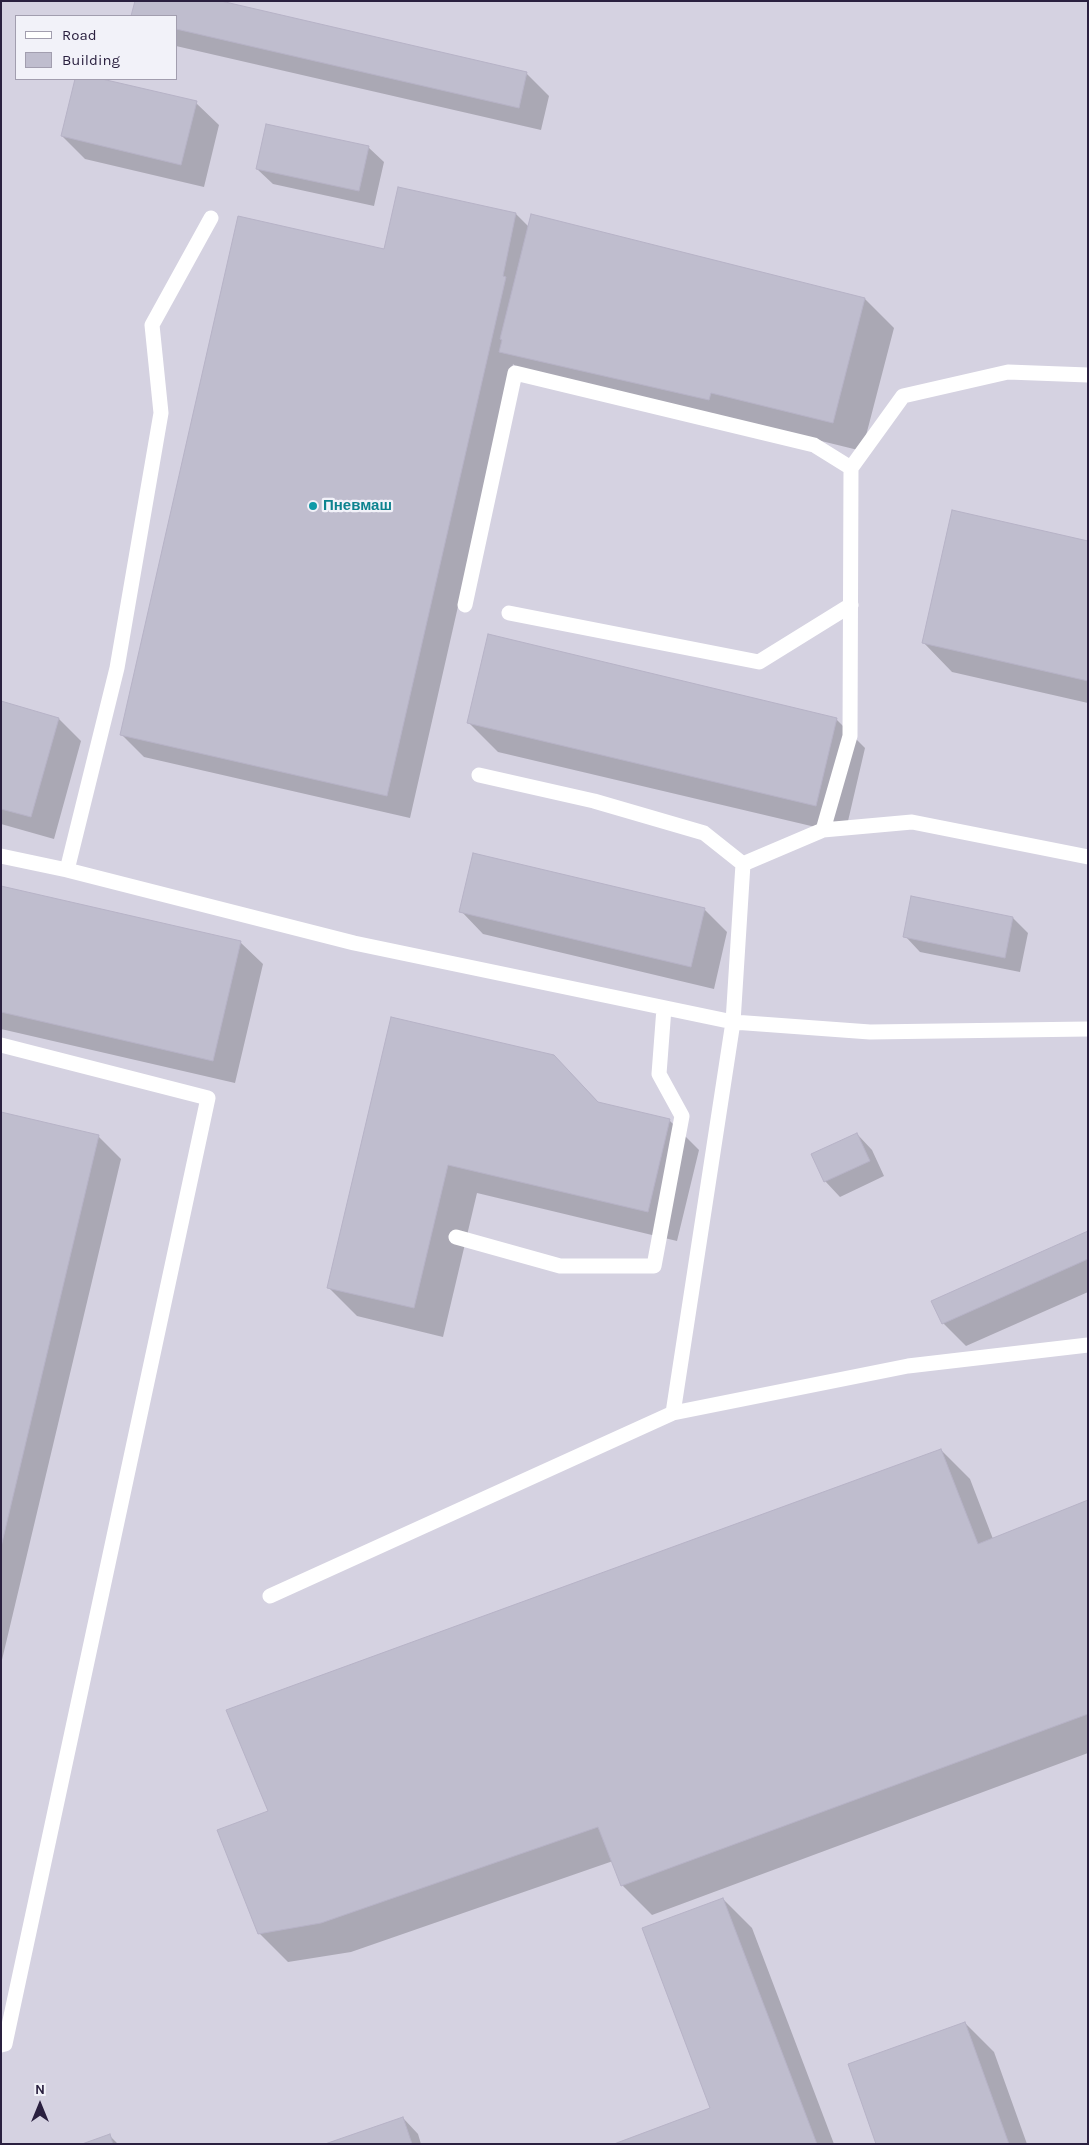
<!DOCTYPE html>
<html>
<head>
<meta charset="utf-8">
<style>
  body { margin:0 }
  #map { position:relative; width:1089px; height:2145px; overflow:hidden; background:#e3e1ed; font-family:Karla,sans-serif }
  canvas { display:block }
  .frame { position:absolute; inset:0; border:2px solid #2a203f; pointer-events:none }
  .legend { position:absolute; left:15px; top:15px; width:162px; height:65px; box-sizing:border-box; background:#f2f2f9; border:1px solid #a29eaf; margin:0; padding:6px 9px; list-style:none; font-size:15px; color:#2a203f }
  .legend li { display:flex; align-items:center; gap:10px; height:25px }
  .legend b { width:25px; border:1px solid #a29eaf }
  .north { position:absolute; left:15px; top:2080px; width:50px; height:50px; -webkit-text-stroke:4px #f2f2f9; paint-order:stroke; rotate:0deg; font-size:14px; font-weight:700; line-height:20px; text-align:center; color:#2a203f }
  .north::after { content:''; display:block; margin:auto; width:18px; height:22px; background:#2a203f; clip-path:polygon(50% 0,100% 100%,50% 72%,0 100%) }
</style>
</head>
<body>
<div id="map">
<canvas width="1089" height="2145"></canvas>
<div class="frame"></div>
<ul class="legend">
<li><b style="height:6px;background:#fff"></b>Road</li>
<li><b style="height:14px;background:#bfbdce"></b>Building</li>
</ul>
<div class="north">N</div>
</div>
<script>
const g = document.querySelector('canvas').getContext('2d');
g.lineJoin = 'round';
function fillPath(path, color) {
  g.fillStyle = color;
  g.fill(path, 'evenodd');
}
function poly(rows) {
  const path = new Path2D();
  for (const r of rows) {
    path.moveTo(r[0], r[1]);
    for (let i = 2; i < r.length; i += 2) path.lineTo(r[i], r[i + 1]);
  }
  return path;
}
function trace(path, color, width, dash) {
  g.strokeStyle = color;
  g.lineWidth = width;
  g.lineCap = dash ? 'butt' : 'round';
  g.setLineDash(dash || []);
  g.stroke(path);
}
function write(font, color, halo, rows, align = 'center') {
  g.font = font + ' Karla,sans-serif';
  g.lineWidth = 4.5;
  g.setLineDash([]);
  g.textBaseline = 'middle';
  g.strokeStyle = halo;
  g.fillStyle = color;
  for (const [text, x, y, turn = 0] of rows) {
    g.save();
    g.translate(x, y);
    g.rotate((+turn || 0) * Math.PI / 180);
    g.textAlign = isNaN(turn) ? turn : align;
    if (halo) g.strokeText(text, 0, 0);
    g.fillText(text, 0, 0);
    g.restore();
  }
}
const built = poly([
  [1,1,1088,1,1088,2144,1,2144],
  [16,16,176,16,176,79,16,79]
]);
const shadow = poly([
  [136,1,526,73,549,96,541,130,176,46,176,16,133,16],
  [77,79,97,79,196,103,219,125,204,187,85,159,62,136],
  [368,147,384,162,374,206,273,184,257,169],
  [516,214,529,227,865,299,894,328,862,451,740,421,530,380,513,364,410,818,144,757,121,734,385,251],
  [1088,542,1088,703,952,672,923,642],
  [1,703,59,719,81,741,54,839,1,824],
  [836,719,865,748,845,834,498,752,469,723],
  [474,855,705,910,727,932,714,989,483,934,461,911],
  [1,887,240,942,263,964,235,1083,1,1029],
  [1013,918,1028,933,1020,972,920,952,905,936],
  [554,1056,600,1104,670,1121,699,1150,677,1241,477,1193,443,1337,357,1316,328,1287],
  [1,1113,98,1136,121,1159,1,1664],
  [857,1134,872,1150,884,1176,840,1197,825,1181],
  [1088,1232,1088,1292,966,1346,943,1323],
  [941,1450,970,1479,993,1539,1088,1501,1088,1753,652,1915,622,1885,613,1861,351,1952,288,1962,259,1933,270,1812],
  [723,1899,752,1928,834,2144,618,2144,712,2108],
  [965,2023,994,2052,1027,2144,878,2144],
  [403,2118,418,2134,421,2144,329,2144],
  [109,2135,118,2144,85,2144]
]);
const building = poly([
  [135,1,221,1,527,72,519,108,176,29,176,16,131,16,135,1],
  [75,79,102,79,197,101,181,165,61,136,75,79],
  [266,124,369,146,359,191,256,169,266,124],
  [398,187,516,213,503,276,506,277,387,796,120,735,238,216,384,249,398,187],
  [531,214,865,298,833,423,711,393,709,400,499,352,502,340,500,339,531,214],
  [952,510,1088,541,1088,681,922,643,952,510],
  [488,634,837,718,816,806,467,723,488,634],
  [1,701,59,718,31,817,1,809,1,701],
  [473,853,705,908,691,967,459,912,473,853],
  [1,886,241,941,213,1061,1,1012,1,886],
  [911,896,1013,917,1005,958,903,937,911,896],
  [391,1017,554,1055,598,1102,670,1119,648,1212,448,1165,414,1308,327,1288,391,1017],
  [1,1112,99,1135,1,1547,1,1112],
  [857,1133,870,1161,824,1182,811,1154,857,1133],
  [1088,1231,1088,1259,942,1324,931,1301,1088,1231],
  [941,1449,978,1544,1088,1500,1088,1714,621,1886,598,1827,321,1923,258,1934,217,1830,268,1811,226,1710,941,1449],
  [723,1898,817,2144,614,2144,710,2108,642,1928,723,1898],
  [965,2022,1009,2144,876,2144,848,2064,965,2022],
  [403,2117,412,2144,325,2144,403,2117],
  [110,2134,113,2144,82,2144,110,2134]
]);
const minor = poly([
  [851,468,903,396,1008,372,1088,375],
  [465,605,515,373,814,445,851,468,850,736,823,830,743,864],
  [509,613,759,662,851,605],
  [479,775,594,801,704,833,743,864,733,1022,673,1413],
  [823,830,912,822,1088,857],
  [1,856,67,870,354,943,733,1022,870,1032,1088,1029],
  [67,870,117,668,161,413,152,325,211,218],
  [1,1045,208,1098,5,2044,1,2045],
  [456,1237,560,1266,654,1266,682,1116,659,1074,664,1008],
  [270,1596,673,1413,908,1366,1088,1345]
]);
const markers = [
  [313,506,5,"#0f9aa8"]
];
const cultureNames = [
  ["Пневмаш",323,506]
];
fillPath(built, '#d5d2e1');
fillPath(shadow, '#0003');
fillPath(building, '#bfbdce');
trace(building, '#b7b3c7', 1);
trace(minor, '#fff', 15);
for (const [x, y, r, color] of markers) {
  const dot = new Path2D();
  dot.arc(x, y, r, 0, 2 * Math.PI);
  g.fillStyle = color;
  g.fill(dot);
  trace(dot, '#f2f2f9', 2);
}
write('bold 15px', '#0d838f', '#f2f2f9', cultureNames, 'left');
</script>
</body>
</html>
